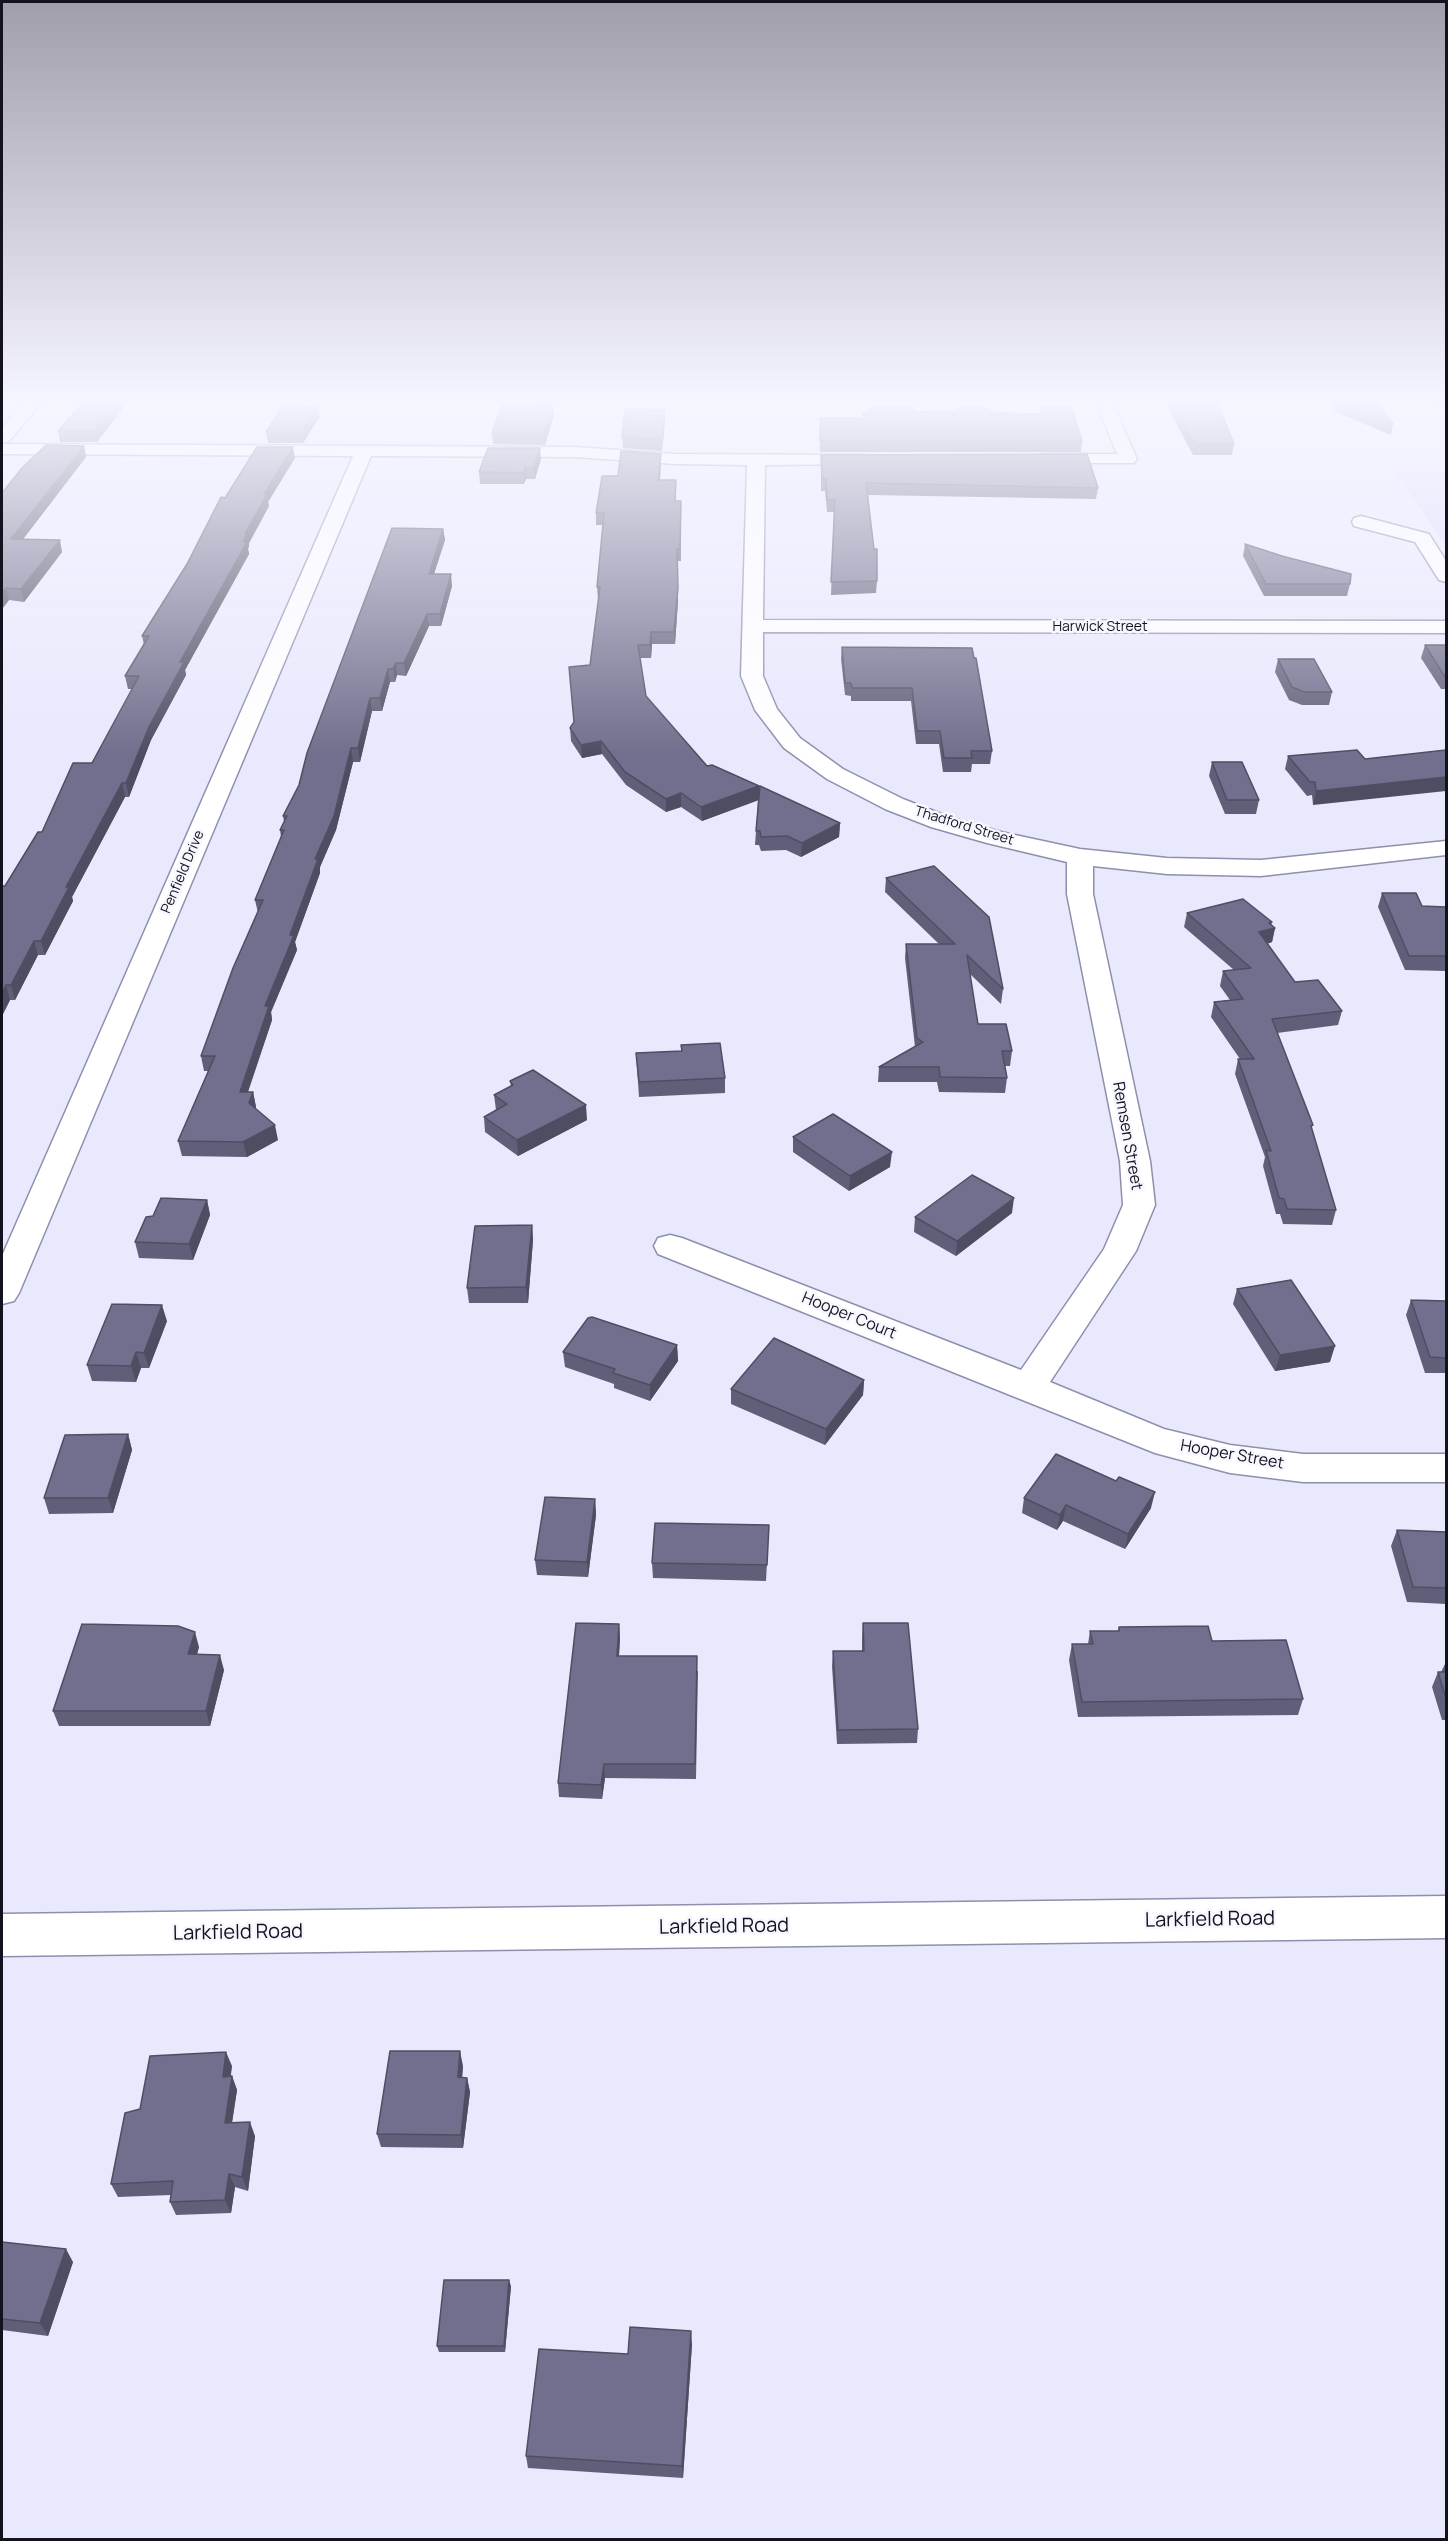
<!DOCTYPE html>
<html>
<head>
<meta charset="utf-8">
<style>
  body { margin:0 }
  #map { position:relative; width:1448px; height:2541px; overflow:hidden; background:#e9e9fe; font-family:Manrope,sans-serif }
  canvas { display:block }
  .frame { position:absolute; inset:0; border:3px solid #13121e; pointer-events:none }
</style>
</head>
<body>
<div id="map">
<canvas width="1448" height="2541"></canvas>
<div class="frame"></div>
</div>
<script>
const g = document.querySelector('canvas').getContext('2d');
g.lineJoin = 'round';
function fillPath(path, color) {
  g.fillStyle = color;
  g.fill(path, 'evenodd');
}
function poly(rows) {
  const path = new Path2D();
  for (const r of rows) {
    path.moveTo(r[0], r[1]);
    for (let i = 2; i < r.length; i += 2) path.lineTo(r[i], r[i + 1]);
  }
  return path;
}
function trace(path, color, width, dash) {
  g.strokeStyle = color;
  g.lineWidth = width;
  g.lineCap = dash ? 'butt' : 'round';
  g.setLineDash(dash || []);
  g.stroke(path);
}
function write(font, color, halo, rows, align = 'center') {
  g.font = font + ' Manrope,sans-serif';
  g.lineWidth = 5;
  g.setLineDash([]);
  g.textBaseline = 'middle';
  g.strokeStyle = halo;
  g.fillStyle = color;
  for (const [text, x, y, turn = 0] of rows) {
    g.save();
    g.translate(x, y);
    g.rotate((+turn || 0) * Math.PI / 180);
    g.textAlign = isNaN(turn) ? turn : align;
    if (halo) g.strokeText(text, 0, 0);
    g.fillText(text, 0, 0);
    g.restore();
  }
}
const built = poly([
  [1396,472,1446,472,1446,547]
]);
const minor = poly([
  [1095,399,1111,399,1137,459,1134,463,1038,463,1035,459,1038,455,1044,454,1117,454,1095,399],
  [1429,399,1446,399,1446,407,1431,402,1429,399],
  [2,444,575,447,675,454,866,455,872,456,875,460,872,464,765,465,763,620,1446,621,1446,633,763,632,763,676,777,709,800,738,843,769,903,799,949,817,1001,832,1080,849,1167,858,1261,860,1446,841,1446,855,1261,876,1167,874,1093,866,1093,894,1150,1161,1155,1205,1136,1251,1050,1382,1164,1429,1230,1445,1303,1454,1446,1454,1446,1482,1303,1482,1230,1473,1155,1453,658,1254,654,1246,658,1238,670,1235,682,1238,1021,1370,1104,1249,1123,1205,1120,1161,1067,894,1067,862,987,843,931,827,885,809,827,779,784,748,755,710,741,676,747,465,675,464,575,457,371,456,19,1293,14,1301,2,1304,2,1256,353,456,2,454,2,444],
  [1361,516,1429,534,1446,561,1446,582,1439,580,1415,542,1354,526,1352,522,1354,518,1361,516]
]);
const tertiary = poly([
  [28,399,45,399,8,442,2,443,2,428,28,399]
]);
const secondary = poly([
  [1446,1896,1446,1938,2,1956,2,1914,1446,1896]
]);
const wall = poly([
  [130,399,97,442,60,442,58,431],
  [1169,399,1216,399,1234,444,1232,455,1193,455,1168,408],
  [1327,399,1374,399,1393,424,1391,435,1336,412],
  [1040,406,1082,441,1081,452,820,452,820,418,862,418,913,412,1039,414],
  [665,410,665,421,662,451,623,448,622,437],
  [554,415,545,445,493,444,492,433],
  [320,416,303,443,268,443,266,432],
  [84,446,86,457,23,539,62,552,24,602,9,600,2,609,2,493],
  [821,455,1098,488,1096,499,868,495,877,581,876,593,831,595,834,512,827,512,825,491,821,491],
  [295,458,268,502,269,506,249,543,249,546,248,549,249,554,185,670,186,675,151,740,129,797,125,797,72,897,73,901,45,955,38,955,15,1000,10,1000,2,1016,2,886,5,886,42,832,92,763,132,689,128,689,125,676,144,645,142,636,187,564,225,498],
  [541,459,535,479,526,479,524,484,480,484,479,472],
  [661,465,660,480,676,480,676,501,681,501,681,561,677,561,678,601,675,644,652,644,651,658,640,658,646,696,707,766,840,823,839,837,801,857,786,850,761,851,759,845,755,845,756,831,758,800,702,821,681,807,666,812,626,785,602,754,582,758,571,741,570,728,574,723,590,665,599,599,598,599,597,587,603,525,596,525,596,513,618,476],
  [443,529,445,540,434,574,452,586,441,626,429,626,406,676,397,675,395,682,390,682,382,711,372,711,360,762,353,762,336,830,320,867,320,873,295,942,297,950,271,1012,272,1020,248,1092,253,1092,256,1107,255,1109,278,1140,247,1157,182,1156,178,1141,208,1071,204,1071,201,1056,258,913,255,900,281,837,280,830,284,822,283,816],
  [1245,544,1350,584,1347,596,1264,596,1243,556],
  [1425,645,1446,645,1446,689,1441,689,1421,658],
  [842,647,972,648,992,751,990,764,972,764,971,772,943,772,939,744,916,744,911,701,851,701,851,696,845,695,841,659],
  [1278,659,1332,692,1329,705,1302,705,1289,700,1275,672],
  [1357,750,1313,805,1312,795,1307,796,1285,769,1288,756],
  [1212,762,1259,800,1256,814,1225,814,1209,776],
  [886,878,1003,989,1001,1004,970,974,978,1024,1012,1051,1010,1066,1005,1066,1007,1078,1005,1093,939,1092,937,1082,878,1082,879,1067,915,1047,905,958,906,944,939,944,885,892],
  [1382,893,1422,906,1446,907,1446,971,1405,970,1378,907],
  [1187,913,1271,925,1275,928,1272,942,1267,944,1295,982,1342,1011,1338,1025,1277,1033,1312,1130,1336,1210,1332,1225,1283,1224,1280,1214,1276,1214,1263,1166,1265,1157,1235,1074,1238,1059,1240,1059,1211,1017,1214,1002,1230,1000,1220,986,1223,971,1234,970,1184,927],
  [681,1045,725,1078,725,1093,639,1097,636,1053,681,1051],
  [510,1081,587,1120,518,1156,485,1132,484,1117,496,1110,494,1095,511,1087],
  [793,1137,890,1167,849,1191,793,1152],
  [207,1200,210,1215,193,1260,139,1258,135,1242,153,1216],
  [1012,1213,956,1256,914,1232,915,1217],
  [532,1225,533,1240,528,1303,469,1303,467,1288],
  [1237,1289,1330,1362,1275,1371,1233,1304],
  [1411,1300,1446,1301,1446,1373,1425,1373,1406,1315],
  [167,1321,149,1368,141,1368,136,1382,92,1381,87,1365],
  [677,1345,678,1361,650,1401,614,1388,614,1384,565,1367,563,1352],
  [864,1380,863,1395,825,1445,731,1404,731,1389],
  [128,1434,132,1450,113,1513,49,1514,44,1498],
  [1024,1498,1151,1508,1125,1549,1063,1521,1057,1530,1022,1513],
  [595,1499,596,1515,588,1577,537,1575,535,1560],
  [769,1525,766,1581,653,1578,652,1563],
  [1397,1530,1446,1532,1446,1604,1407,1602,1391,1546],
  [863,1623,918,1729,917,1743,837,1744,832,1666,833,1651,862,1651,862,1637],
  [619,1624,620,1638,619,1656,698,1671,696,1779,605,1778,602,1799,559,1797,558,1783],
  [1119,1627,1212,1641,1303,1699,1298,1715,1078,1717,1069,1660,1072,1644,1088,1644,1090,1631,1118,1631],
  [199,1647,197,1654,224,1670,210,1726,59,1726,53,1711],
  [1445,1664,1446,1664,1446,1720,1442,1720,1432,1687,1438,1672,1441,1672],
  [232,2066,230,2076,232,2076,237,2090,232,2122,255,2136,248,2191,235,2187,231,2213,176,2215,170,2202,171,2195,118,2197,111,2184,140,2109],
  [463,2066,462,2078,467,2078,470,2092,463,2148,381,2147,377,2134],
  [2,2242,73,2262,48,2336,2,2330],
  [511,2286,505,2352,439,2352,437,2346],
  [692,2344,683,2478,528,2468,526,2456,628,2354]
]);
const shadedWall = poly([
  [120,399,130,399,97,442,95,431],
  [553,404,554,415,545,445,544,434],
  [318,406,320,416,303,443,302,432],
  [665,410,665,421,662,451,662,440],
  [84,446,86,457,14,551,11,539],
  [293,447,295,458,268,502,269,506,249,543,249,546,248,549,249,554,185,670,186,675,151,740,129,797,126,783,149,727,180,662,243,542,245,534,264,494],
  [540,448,541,459,535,479,534,468],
  [661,454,661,465,659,492,658,480],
  [525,468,526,479,524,484,524,473],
  [443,529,445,540,430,586,429,574],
  [60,540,62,552,24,602,21,589],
  [451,574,452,586,441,626,440,614],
  [6,588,9,600,2,609,2,593],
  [678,588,678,601,675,644,674,632],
  [427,614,429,626,406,676,404,663],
  [651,632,652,644,651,658,650,645],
  [396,663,397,675,395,682,393,669],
  [388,669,390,682,382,711,380,698],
  [370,698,372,711,360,762,358,748],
  [601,741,602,754,582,758,581,745],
  [351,748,353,762,336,830,320,867,320,873,295,942,297,950,271,1012,272,1020,243,1106,240,1092,265,1006,290,935],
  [1446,777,1446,791,1313,805,1316,791],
  [122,783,125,797,72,897,73,901,45,955,41,941,66,887],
  [759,786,759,800,702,821,701,807],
  [681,793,681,807,666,812,666,799],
  [840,823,839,837,801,857,802,843],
  [1272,922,1270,929,1275,928,1272,942,1255,947,1259,932,1269,923],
  [34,941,38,955,15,1000,11,985],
  [6,985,10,1000,2,1016,2,993],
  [253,1092,256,1107,252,1118,249,1103],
  [586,1105,587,1120,518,1156,517,1140],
  [275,1125,278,1140,247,1157,243,1142],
  [892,1152,890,1167,849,1191,850,1176],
  [1014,1198,1012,1213,956,1256,957,1241],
  [207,1200,210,1215,193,1260,189,1244],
  [532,1225,533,1240,528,1303,526,1287],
  [162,1305,167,1321,149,1368,144,1353],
  [677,1345,678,1361,650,1401,650,1385],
  [1335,1346,1330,1362,1275,1371,1280,1355],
  [136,1352,141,1368,136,1382,131,1366],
  [864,1380,863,1395,825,1445,826,1429],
  [128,1434,132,1450,113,1513,108,1498],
  [1155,1492,1151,1508,1125,1549,1128,1534],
  [595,1499,596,1515,588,1577,587,1562],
  [1066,1505,1063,1521,1057,1530,1060,1515],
  [619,1624,620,1638,618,1670,617,1656],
  [195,1632,199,1647,193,1669,188,1654],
  [220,1655,224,1670,210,1726,206,1711],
  [604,1764,605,1778,602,1799,601,1785],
  [460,2051,463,2066,461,2091,458,2077],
  [226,2052,232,2066,229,2091,223,2077],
  [232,2076,237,2090,230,2136,225,2123],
  [467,2078,470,2092,463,2148,461,2135],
  [250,2122,255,2136,248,2191,242,2177],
  [229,2174,235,2187,231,2213,225,2200],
  [66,2249,73,2262,48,2336,40,2323],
  [509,2280,511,2286,505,2352,504,2346],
  [691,2331,692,2344,683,2478,682,2466]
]);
const building = poly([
  [86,399,120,399,95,431,58,431,86,399],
  [1170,399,1216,399,1234,444,1195,444,1170,399],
  [1337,399,1374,399,1393,424,1338,401,1337,399],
  [553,404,544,434,492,433,502,405,553,404],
  [283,405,318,406,302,432,266,432,283,405],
  [1040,406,1071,406,1082,441,820,441,820,418,863,418,863,413,875,407,913,407,913,412,956,411,960,408,981,407,996,413,1042,414,1040,406],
  [625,409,665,410,662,440,622,437,625,409],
  [46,445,84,446,11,539,60,540,21,589,6,588,2,593,2,493,22,468,46,445],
  [257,447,293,447,264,494,267,494,245,534,247,534,243,542,247,542,180,662,184,662,149,727,126,783,122,783,66,887,69,887,41,941,34,941,11,985,6,985,2,993,2,886,5,886,38,832,42,832,73,763,92,763,139,676,125,676,149,636,142,636,187,564,221,497,225,498,257,447],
  [488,448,540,448,534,468,525,468,524,473,479,472,488,448],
  [621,451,661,454,658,480,676,480,675,501,681,501,680,549,677,549,678,588,674,632,651,632,650,645,638,645,646,696,707,766,712,765,759,786,701,807,681,793,666,799,625,772,601,741,581,745,570,728,574,722,569,667,590,665,600,587,597,587,604,513,596,513,602,476,618,476,621,451],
  [1087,454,1098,488,866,483,874,549,877,549,877,581,831,582,835,500,827,500,826,479,822,479,821,455,1087,454],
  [392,528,443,529,429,574,451,574,440,614,427,614,404,663,396,663,393,669,388,669,380,698,370,698,358,748,351,748,334,816,315,859,318,859,290,935,294,935,265,1006,269,1006,240,1092,253,1092,249,1103,275,1125,243,1142,178,1141,215,1056,201,1056,233,968,263,900,255,900,284,830,280,830,287,816,283,816,299,785,307,753,392,528],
  [1245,544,1282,556,1351,574,1350,584,1266,584,1245,544],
  [1425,645,1446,645,1446,677,1445,677,1425,645],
  [842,647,972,648,974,658,976,658,992,751,971,751,972,758,944,758,940,731,917,731,912,688,852,688,851,683,845,683,842,647],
  [1278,659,1314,659,1332,692,1304,692,1292,687,1278,659],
  [1357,750,1365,759,1446,750,1446,777,1316,791,1315,782,1310,782,1288,756,1357,750],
  [1212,762,1242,762,1259,800,1227,800,1212,762],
  [760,786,840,823,802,843,787,836,761,837,760,831,756,831,760,786],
  [934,866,989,917,1003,989,967,955,978,1024,1006,1024,1012,1051,1002,1051,1007,1078,940,1077,939,1067,879,1067,923,1042,917,1038,906,944,955,944,886,878,934,866],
  [1382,893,1416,893,1422,906,1446,907,1446,956,1409,956,1382,893],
  [1243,899,1272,922,1269,923,1275,928,1259,932,1295,982,1318,980,1342,1011,1272,1019,1313,1125,1311,1126,1336,1210,1287,1209,1284,1199,1279,1198,1266,1150,1271,1151,1238,1059,1254,1059,1214,1002,1243,999,1223,971,1251,968,1187,913,1243,899],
  [720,1043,725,1078,639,1082,636,1053,682,1051,681,1045,720,1043],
  [533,1070,586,1105,517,1140,484,1117,507,1104,494,1095,513,1085,510,1081,533,1070],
  [833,1114,892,1152,850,1176,793,1137,833,1114],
  [972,1175,1014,1198,957,1241,915,1217,972,1175],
  [161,1198,207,1200,189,1244,135,1242,146,1217,153,1216,161,1198],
  [532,1225,526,1287,467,1288,475,1226,532,1225],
  [1291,1280,1335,1346,1280,1355,1237,1289,1291,1280],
  [1411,1300,1446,1301,1446,1358,1430,1357,1411,1300],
  [112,1304,162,1305,144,1353,136,1352,131,1366,87,1365,112,1304],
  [592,1317,677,1345,650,1385,613,1373,615,1369,563,1352,588,1318,592,1317],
  [774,1338,864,1380,826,1429,731,1389,774,1338],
  [128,1434,108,1498,44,1498,65,1435,128,1434],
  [1056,1454,1116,1481,1119,1477,1155,1492,1128,1534,1066,1505,1060,1515,1024,1498,1056,1454],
  [545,1497,595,1499,587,1562,535,1560,545,1497],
  [655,1523,769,1525,767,1565,652,1563,655,1523],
  [1397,1530,1446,1532,1446,1588,1413,1587,1397,1530],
  [576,1623,619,1624,617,1656,697,1656,695,1764,604,1764,601,1785,558,1783,576,1623],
  [863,1623,908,1623,918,1729,838,1730,833,1651,864,1651,863,1623],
  [82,1624,178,1626,195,1632,188,1654,220,1655,206,1711,53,1711,82,1624],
  [1208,1626,1212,1641,1286,1640,1303,1699,1082,1702,1072,1644,1093,1644,1090,1631,1119,1631,1119,1627,1208,1626],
  [1438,1672,1446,1672,1446,1699,1438,1672],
  [390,2051,460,2051,458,2077,467,2078,461,2135,377,2134,390,2051],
  [226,2052,223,2077,232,2076,225,2123,250,2122,242,2177,229,2174,225,2200,170,2202,173,2181,111,2184,125,2113,140,2109,150,2056,226,2052],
  [2,2242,66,2249,40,2323,2,2319,2,2242],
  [444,2280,509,2280,504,2346,437,2346,444,2280],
  [630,2327,691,2331,682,2466,526,2456,539,2349,628,2354,630,2327]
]);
const farStreetnames = [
  ["Harwick Street",1100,627],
  ["Thadford Street",964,826,17],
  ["Penfield Drive",183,872,-67]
];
const streetNames = [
  ["Remsen Street",1127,1136,80],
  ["Hooper Court",849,1316,22],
  ["Hooper Street",1232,1455,10]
];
const nearStreetnames = [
  ["Larkfield Road",1210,1920,-1],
  ["Larkfield Road",724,1927,-1],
  ["Larkfield Road",238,1933,-1]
];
fillPath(built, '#dddcfd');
trace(minor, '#8f8ead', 3);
trace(tertiary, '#8f8ead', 3);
trace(secondary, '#8f8ead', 3);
fillPath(minor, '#fff');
fillPath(tertiary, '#fff');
fillPath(secondary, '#fff');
fillPath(wall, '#605f79');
fillPath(shadedWall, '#4e4e63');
fillPath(building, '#706f8d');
trace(building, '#4e4e63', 1.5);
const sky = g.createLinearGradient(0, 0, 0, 755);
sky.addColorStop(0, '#a09eaa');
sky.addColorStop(0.53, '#f5f5ff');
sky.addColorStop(1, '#f5f5ff00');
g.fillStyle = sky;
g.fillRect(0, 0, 1448, 755);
write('14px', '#13121e', '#f7f7ff', farStreetnames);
write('16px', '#13121e', '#f7f7ff', streetNames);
write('20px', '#13121e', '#f7f7ff', nearStreetnames);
</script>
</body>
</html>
